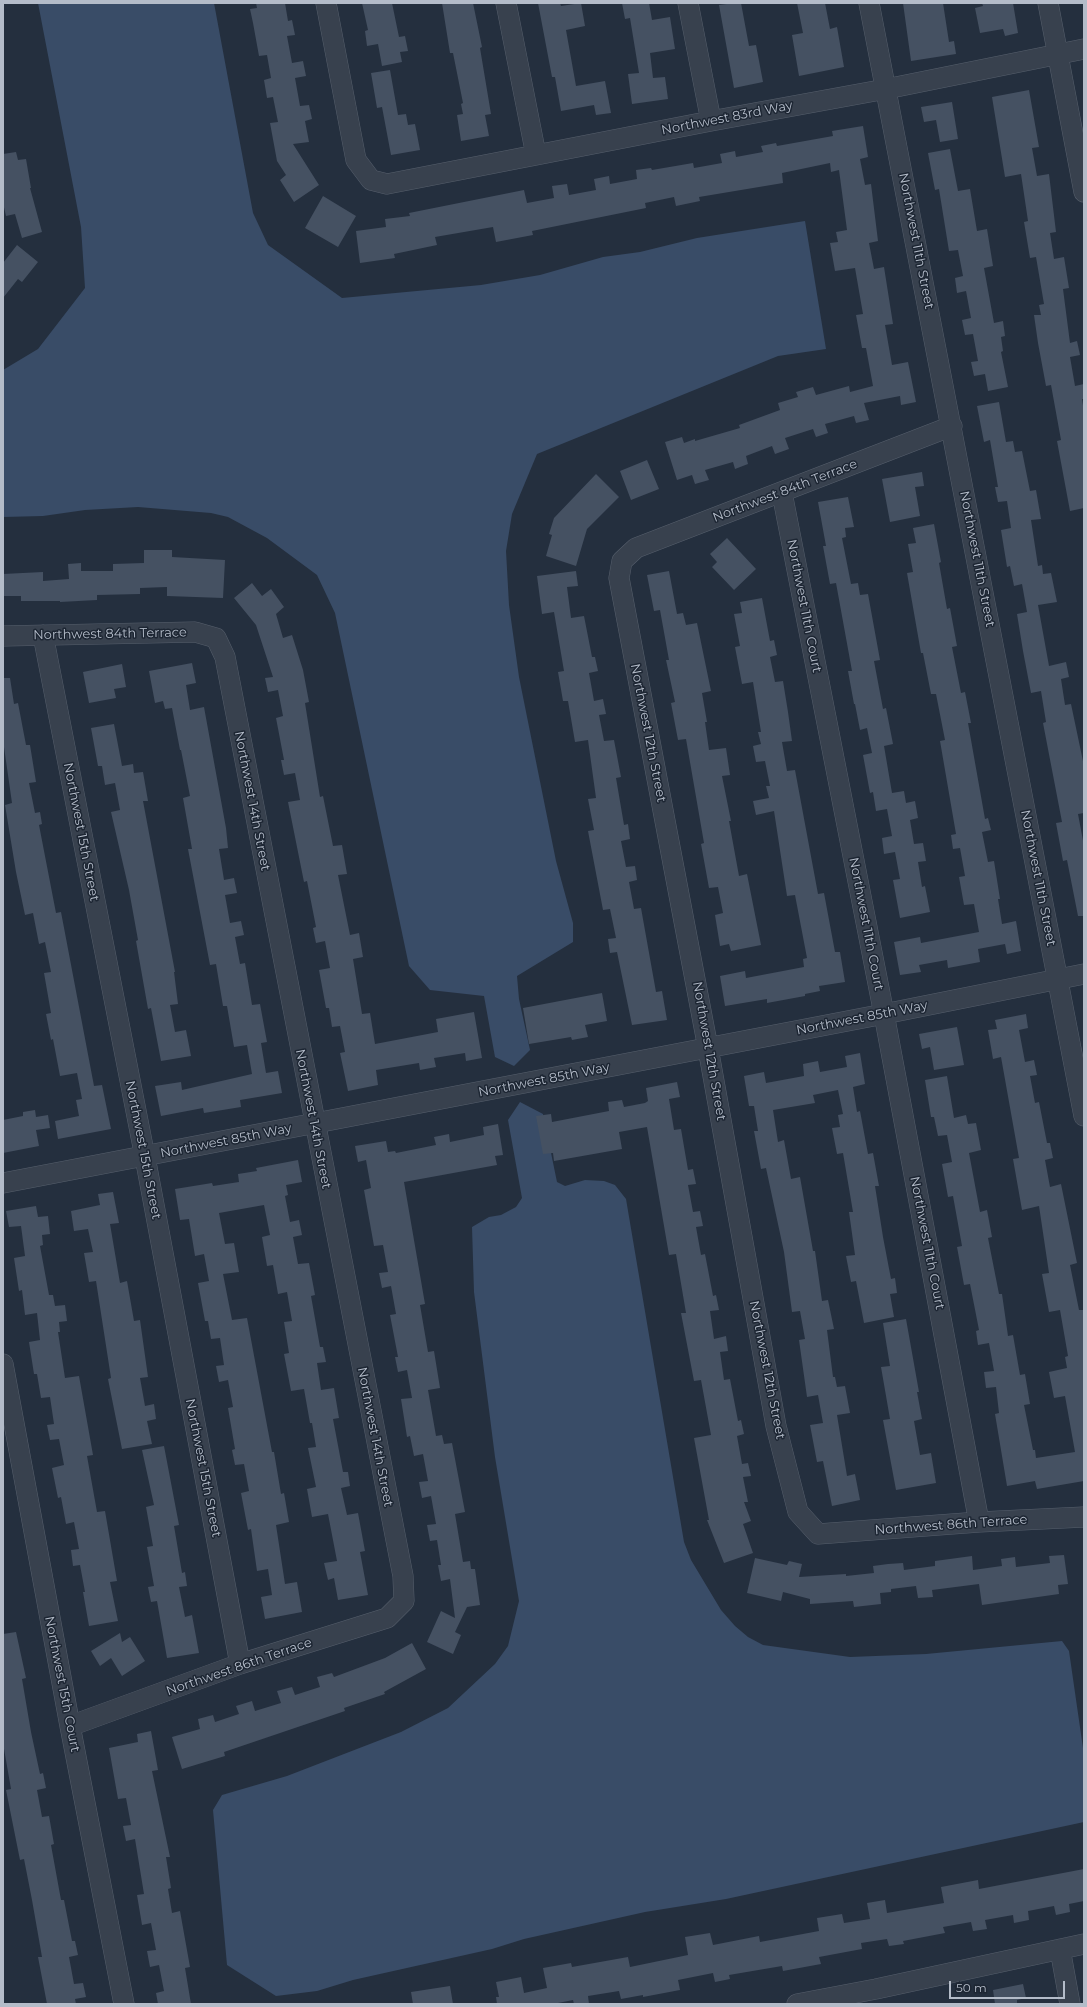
<!DOCTYPE html>
<html>
<head>
<meta charset="utf-8">
<style>
  body { margin:0 }
  #map { position:relative; width:1087px; height:2007px; overflow:hidden; background:#242f3e; font-family:Montserrat,sans-serif }
  canvas { display:block }
  .frame { position:absolute; inset:0; border:4px solid #b4bcc9; pointer-events:none }
  .scale { position:absolute; left:949px; top:1981px; width:116px; height:18px; box-sizing:border-box; border:2px solid #b4bcc9; border-top:0; padding-left:5px; font-size:12px; line-height:14px; white-space:nowrap; color:#b4bcc9; -webkit-text-stroke:3px #1d2633; paint-order:stroke }
</style>
</head>
<body>
<div id="map">
<canvas width="1087" height="2007"></canvas>
<div class="frame"></div>
<div class="scale">50 m</div>
</div>
<script>
const g = document.querySelector('canvas').getContext('2d');
g.lineJoin = 'round';
function fillPath(path, color) {
  g.fillStyle = color;
  g.fill(path, 'evenodd');
}
function poly(rows) {
  const path = new Path2D();
  for (const r of rows) {
    path.moveTo(r[0], r[1]);
    for (let i = 2; i < r.length; i += 2) path.lineTo(r[i], r[i + 1]);
  }
  return path;
}
function trace(path, color, width, dash) {
  g.strokeStyle = color;
  g.lineWidth = width;
  g.lineCap = dash ? 'butt' : 'round';
  g.setLineDash(dash || []);
  g.stroke(path);
}
function write(font, color, halo, rows, align = 'center') {
  g.font = font + ' Montserrat,sans-serif';
  g.lineWidth = 3;
  g.setLineDash([]);
  g.textBaseline = 'middle';
  g.strokeStyle = halo;
  g.fillStyle = color;
  for (const [text, x, y, turn = 0] of rows) {
    g.save();
    g.translate(x, y);
    g.rotate((+turn || 0) * Math.PI / 180);
    g.textAlign = isNaN(turn) ? turn : align;
    if (halo) g.strokeText(text, 0, 0);
    g.fillText(text, 0, 0);
    g.restore();
  }
}
const water = poly([
  [38,3,214,3,253,213,268,245,342,298,481,285,540,275,603,257,640,252,697,238,805,221,826,349,778,356,537,454,512,514,506,551,509,605,519,677,556,861,573,923,573,942,517,976,519,999,530,1050,514,1066,495,1057,484,996,430,990,409,966,335,613,317,575,267,538,228,517,211,513,138,507,85,510,43,516,3,517,3,370,38,349,85,288,81,227],
  [520,1102,543,1114,557,1182,565,1186,585,1180,604,1181,615,1185,626,1199,684,1542,691,1560,721,1610,735,1626,748,1637,763,1645,850,1657,926,1654,1062,1641,1069,1651,1084,1755,1084,1822,726,1899,645,1912,524,1939,492,1949,353,1980,317,1991,276,1996,227,1965,213,1810,222,1795,287,1776,401,1732,448,1708,495,1664,508,1646,519,1601,495,1457,474,1292,472,1227,489,1217,501,1215,516,1207,522,1198,508,1120]
]);
const building = poly([
  [256,3,285,3,288,21,292,20,295,35,287,36,292,63,303,61,306,76,295,78,300,106,309,105,312,119,305,121,309,142,293,144,319,185,294,202,280,180,286,175,277,161,270,123,278,122,273,97,267,98,264,80,271,78,267,55,259,56,253,23,250,9,257,8],
  [362,3,392,3,399,37,405,36,408,51,400,52,402,62,382,66,378,44,367,46,365,31,368,30],
  [442,3,473,3,482,47,480,48,491,114,485,115,489,136,461,141,457,115,463,114,461,104,463,103,453,53,450,53],
  [538,3,560,3,561,6,581,3,585,26,566,30,576,86,605,81,611,113,596,115,594,105,561,111,555,77,552,77],
  [622,3,649,3,652,20,670,17,675,49,650,53,653,78,665,77,668,99,632,104,628,74,639,73,630,18,625,19],
  [734,3,741,3,749,46,756,45,763,82,734,88,719,5],
  [797,3,825,3,830,29,837,27,844,67,799,76,792,35,803,33],
  [903,3,943,3,949,42,954,41,956,54,911,61],
  [982,3,1013,3,1018,33,1005,36,1003,29,980,33,975,8,983,6],
  [390,70,398,115,406,114,408,125,415,124,420,150,391,155,382,107,377,108,371,73],
  [1029,90,1039,147,1032,148,1037,176,1049,174,1056,232,1050,233,1054,259,1064,257,1069,288,1063,289,1070,343,1077,341,1080,355,1070,357,1075,386,1084,384,1084,399,1082,399,1084,412,1084,508,1070,511,1057,441,1061,440,1051,385,1046,386,1038,343,1034,315,1041,315,1039,305,1044,304,1036,257,1030,258,1024,222,1028,221,1021,174,1005,177,992,97],
  [952,102,958,139,940,142,936,120,924,122,921,107],
  [863,126,868,157,860,159,865,185,871,184,878,241,869,243,874,269,884,267,893,324,885,325,892,365,908,362,916,402,901,405,900,396,864,403,869,420,856,423,854,416,825,424,828,433,816,437,813,429,785,438,789,449,775,454,772,446,746,456,748,464,735,469,733,462,705,470,709,480,695,484,692,475,677,480,665,442,682,437,684,443,695,439,695,441,740,428,739,425,780,410,778,403,798,397,796,392,813,387,816,395,849,386,850,392,873,386,866,348,862,348,856,315,863,314,855,268,835,271,830,243,838,242,836,232,847,230,839,170,831,172,830,163,782,173,783,183,699,197,700,201,676,206,674,197,645,203,646,208,532,231,533,235,496,242,493,227,435,237,437,245,394,254,395,258,360,263,356,231,386,227,385,219,410,216,409,213,524,190,527,203,554,198,552,186,567,184,569,195,596,190,594,179,609,176,610,184,637,179,636,170,651,168,652,170,693,163,694,168,722,163,720,154,735,151,736,157,763,152,761,146,776,143,777,146,833,136,832,131],
  [950,149,958,191,970,189,977,231,987,229,993,266,984,268,994,323,1003,321,1005,336,1001,337,1003,351,1001,352,1008,387,988,391,985,374,974,376,971,362,978,361,973,334,965,335,962,320,971,318,966,291,957,293,955,278,963,276,958,250,949,251,939,189,935,190,928,153],
  [16,152,18,160,26,159,31,188,30,188,42,232,22,238,15,214,6,216,3,203,3,154],
  [323,196,356,216,338,247,305,228],
  [17,245,38,262,22,282,18,279,3,298,3,263],
  [999,402,1006,442,1013,441,1015,452,1022,451,1030,491,1036,490,1041,519,1031,520,1038,566,1042,565,1043,574,1051,573,1057,602,1038,605,1049,666,1066,662,1069,677,1061,679,1065,705,1071,704,1084,766,1084,813,1078,814,1084,846,1084,916,1078,916,1067,860,1063,861,1056,823,1062,822,1043,723,1046,722,1041,691,1031,693,1023,651,1017,614,1027,612,1022,584,1014,586,1010,566,1007,567,1001,530,1011,528,1007,501,998,502,995,487,998,487,990,440,984,442,977,406],
  [647,460,659,489,631,500,620,471],
  [922,472,924,486,915,487,920,516,890,522,882,479],
  [596,474,619,497,587,529,576,566,546,556,552,535,549,534,554,518],
  [848,497,854,527,845,528,846,537,842,538,851,584,858,583,860,595,868,594,880,660,874,661,883,709,886,708,893,744,884,746,892,793,904,791,906,803,915,801,918,818,910,820,914,844,923,843,926,861,918,862,922,887,925,886,930,912,900,918,893,880,900,879,895,852,884,854,882,838,892,836,887,809,876,811,873,792,870,793,863,755,872,753,867,728,860,730,855,704,854,704,848,671,852,671,836,583,830,584,823,546,826,546,818,502],
  [934,524,941,562,939,563,947,609,950,608,957,646,952,647,961,693,965,692,971,723,968,723,985,819,988,818,991,830,982,832,988,862,994,861,1000,899,998,899,1002,924,1016,921,1021,951,1007,954,1005,944,978,949,980,962,948,968,947,960,919,965,921,972,900,975,894,942,920,937,921,943,979,932,974,904,964,905,959,877,965,876,960,848,953,849,951,835,956,834,940,741,945,740,936,694,931,694,923,653,921,653,907,573,913,572,908,544,916,543,913,528],
  [727,538,756,569,734,590,712,567,717,562,710,554],
  [144,550,172,550,172,557,225,560,223,598,167,596,167,587,140,588,140,594,97,595,97,600,60,602,60,601,21,601,21,596,3,596,3,574,43,572,43,581,69,579,68,564,81,563,81,571,113,571,113,564,144,563],
  [576,571,578,586,567,587,571,618,584,616,592,657,595,657,598,671,589,673,594,701,603,699,606,714,599,715,604,741,614,740,621,777,616,778,624,825,628,824,630,839,621,841,626,867,635,866,637,880,629,882,634,909,641,908,656,992,662,991,667,1020,632,1025,617,952,610,953,608,939,616,938,610,909,603,910,588,831,594,830,588,799,596,798,588,740,575,742,568,701,563,701,558,672,564,671,554,612,542,614,537,576],
  [669,571,677,614,683,613,686,625,697,623,711,691,702,693,707,722,705,722,709,750,726,748,730,775,722,776,731,821,729,821,739,876,747,874,761,945,731,951,729,944,720,946,715,915,723,913,718,887,709,888,701,844,704,843,686,739,678,740,671,703,675,702,666,660,669,660,660,610,654,611,647,575],
  [252,583,262,596,271,589,284,607,276,614,283,638,292,635,303,670,309,702,305,703,320,797,323,796,333,846,342,845,347,874,338,875,350,935,359,933,363,957,353,959,362,1014,370,1013,375,1044,438,1032,436,1019,474,1012,482,1058,466,1061,465,1053,434,1058,436,1067,420,1070,419,1063,376,1070,378,1085,348,1091,340,1053,345,1052,340,1026,332,1027,329,1008,326,1008,319,970,330,968,325,941,316,943,313,928,316,927,307,881,304,882,288,802,300,800,295,773,284,775,281,760,284,760,276,718,283,716,278,690,268,692,265,678,273,677,256,625,234,598],
  [762,598,770,641,774,640,777,655,770,657,775,682,783,681,788,712,792,741,782,742,787,771,795,770,818,894,824,893,835,952,840,952,845,982,819,986,820,991,805,994,805,996,767,1003,767,999,725,1006,720,976,745,971,746,978,804,967,803,959,807,958,795,895,787,896,774,811,756,815,753,801,769,798,766,786,770,786,765,761,756,762,753,746,761,744,758,732,761,732,753,682,742,684,735,647,740,646,734,614,742,613,740,602],
  [192,663,196,683,186,685,190,710,204,707,226,828,228,848,219,849,224,880,234,878,237,893,225,895,230,923,241,921,244,935,235,937,240,964,245,963,252,1005,260,1004,267,1042,261,1043,266,1073,278,1071,282,1093,240,1100,241,1107,204,1113,203,1108,161,1116,155,1086,181,1082,182,1090,252,1074,247,1045,234,1047,227,1006,223,1006,216,964,210,965,188,849,192,849,183,798,190,796,181,750,180,750,172,708,165,709,163,701,155,703,149,671],
  [122,664,126,687,114,689,116,698,89,703,83,672],
  [3,678,10,678,14,704,18,703,26,745,30,745,36,782,29,783,35,813,40,812,42,824,39,825,56,913,61,912,94,1086,102,1085,111,1129,58,1139,55,1121,79,1116,76,1100,82,1099,77,1073,60,1076,53,1039,51,1040,46,1014,51,1013,44,973,51,972,45,942,39,944,33,913,25,915,16,872,5,805,12,803,3,740],
  [114,724,122,766,133,764,134,773,143,772,148,801,143,801,175,972,174,972,178,1004,170,1005,175,1032,186,1030,191,1056,161,1061,151,1008,148,1009,136,941,138,940,129,890,111,812,120,810,115,783,105,785,102,766,98,766,91,728],
  [602,993,607,1021,585,1025,588,1037,572,1040,571,1037,529,1044,523,1008],
  [1026,1014,1028,1028,1019,1030,1025,1062,1034,1060,1037,1075,1030,1076,1035,1103,1039,1102,1047,1143,1050,1143,1053,1158,1045,1160,1050,1187,1061,1184,1077,1263,1070,1265,1079,1310,1084,1310,1084,1481,1037,1489,1035,1481,1007,1486,995,1414,999,1413,996,1387,986,1388,984,1372,994,1371,989,1343,978,1345,976,1331,979,1330,970,1284,964,1285,957,1247,962,1246,953,1196,948,1197,942,1164,952,1162,947,1135,938,1136,934,1117,931,1117,925,1080,947,1076,954,1118,966,1115,968,1124,976,1123,981,1150,969,1153,980,1212,987,1210,992,1237,988,1238,999,1294,1002,1294,1008,1336,1013,1335,1020,1375,1025,1374,1030,1404,1024,1405,1033,1450,1035,1450,1036,1458,1075,1452,1065,1396,1054,1398,1049,1372,1067,1368,1065,1357,1068,1356,1060,1310,1049,1312,1042,1274,1049,1273,1039,1206,1022,1210,1013,1159,1019,1158,1001,1057,993,1059,988,1030,997,1029,995,1020],
  [957,1027,964,1065,934,1070,930,1047,922,1049,919,1034],
  [860,1053,865,1084,853,1087,857,1112,860,1111,868,1154,873,1153,879,1186,875,1186,883,1237,891,1279,895,1278,897,1293,890,1294,894,1317,864,1323,856,1281,851,1282,846,1256,855,1255,849,1212,853,1212,843,1153,837,1154,832,1128,840,1127,838,1115,843,1114,838,1090,813,1095,815,1103,773,1110,778,1142,784,1140,791,1179,800,1177,813,1251,815,1251,822,1301,828,1300,834,1329,827,1330,833,1377,835,1377,837,1387,845,1386,850,1413,837,1415,847,1476,855,1474,860,1500,832,1506,823,1461,817,1462,810,1425,823,1423,818,1395,807,1397,799,1340,805,1339,800,1311,792,1312,784,1252,766,1168,761,1169,754,1131,758,1131,754,1106,749,1106,744,1076,764,1072,766,1083,804,1076,803,1064,818,1061,820,1072,847,1067,845,1056],
  [677,1082,680,1097,669,1099,674,1130,681,1129,688,1170,693,1169,696,1184,688,1185,693,1212,700,1211,703,1226,696,1227,701,1255,705,1254,713,1296,716,1295,719,1310,710,1311,714,1339,726,1336,728,1351,720,1352,724,1380,730,1379,738,1421,741,1420,744,1434,737,1436,742,1464,748,1463,751,1476,743,1477,748,1502,744,1502,751,1521,743,1524,753,1553,724,1563,707,1520,709,1520,694,1438,711,1435,701,1380,694,1381,681,1313,686,1313,676,1254,669,1255,647,1127,619,1132,622,1149,554,1161,553,1153,543,1154,536,1116,551,1114,552,1122,609,1111,608,1102,622,1100,624,1107,645,1103,648,1101,646,1088],
  [35,1110,36,1117,48,1115,50,1128,36,1130,39,1146,3,1153,3,1120,23,1116,23,1112],
  [498,1124,503,1155,495,1156,497,1165,404,1182,425,1304,420,1305,428,1352,434,1351,440,1388,428,1390,436,1436,442,1435,444,1444,452,1443,465,1512,455,1514,463,1562,470,1561,471,1569,475,1569,480,1605,467,1607,455,1632,461,1635,453,1654,427,1642,441,1611,455,1618,450,1579,441,1581,438,1565,441,1565,437,1540,430,1541,427,1525,436,1524,431,1496,422,1498,419,1482,428,1481,423,1454,414,1456,410,1436,407,1437,401,1399,412,1398,407,1370,398,1372,395,1357,398,1357,390,1315,396,1314,391,1286,382,1288,379,1273,388,1272,383,1245,374,1246,364,1190,371,1188,366,1160,358,1162,355,1146,386,1141,388,1152,395,1151,396,1153,436,1145,434,1137,449,1134,450,1142,484,1135,483,1127],
  [298,1160,302,1182,286,1185,288,1195,285,1196,290,1222,299,1220,302,1235,293,1237,298,1264,309,1263,315,1295,311,1296,320,1347,323,1347,326,1362,317,1363,321,1390,334,1388,339,1418,333,1419,343,1472,348,1472,350,1486,341,1488,347,1515,358,1513,365,1551,360,1552,368,1595,338,1600,334,1578,328,1580,324,1563,337,1561,328,1514,312,1517,307,1489,316,1487,308,1448,316,1447,312,1423,310,1423,304,1389,291,1391,284,1354,289,1353,284,1322,292,1321,287,1292,278,1294,273,1265,267,1266,262,1237,270,1235,264,1205,219,1213,225,1244,234,1243,239,1272,223,1274,232,1320,247,1318,272,1452,274,1452,281,1494,284,1493,289,1522,276,1525,285,1584,297,1582,302,1612,265,1619,261,1597,272,1595,268,1569,257,1571,251,1529,248,1530,241,1493,249,1491,244,1464,235,1465,232,1450,235,1449,228,1408,233,1407,228,1380,219,1382,216,1366,224,1365,220,1338,211,1339,208,1321,205,1321,198,1283,209,1281,204,1254,195,1256,189,1219,180,1220,175,1189,212,1183,213,1186,239,1182,238,1174,257,1171,256,1168],
  [113,1192,119,1223,110,1224,120,1283,127,1281,134,1321,140,1320,148,1377,140,1378,145,1406,154,1404,156,1419,147,1421,152,1444,122,1449,108,1379,111,1378,96,1281,89,1282,84,1253,93,1252,88,1229,74,1231,71,1211,100,1205,98,1194],
  [36,1206,38,1217,48,1216,50,1234,42,1235,43,1245,40,1246,49,1295,53,1295,55,1306,65,1305,67,1321,59,1322,60,1332,58,1332,65,1378,79,1376,93,1455,87,1456,97,1512,105,1511,117,1581,110,1582,118,1621,89,1626,83,1592,85,1592,80,1565,73,1566,71,1550,79,1549,74,1522,66,1524,61,1497,58,1498,52,1468,64,1465,59,1439,50,1440,47,1425,54,1424,50,1397,41,1398,37,1374,34,1374,29,1342,40,1340,37,1313,25,1315,22,1290,19,1291,14,1258,25,1256,21,1226,9,1227,6,1211],
  [906,1319,919,1392,917,1392,922,1419,914,1421,920,1455,931,1453,936,1483,896,1490,883,1420,890,1419,881,1367,890,1366,883,1323],
  [164,1446,179,1525,174,1526,182,1573,185,1572,187,1586,179,1587,185,1617,192,1615,199,1653,167,1658,157,1601,151,1602,148,1587,154,1586,147,1547,153,1546,146,1507,154,1505,142,1450],
  [1064,1555,1068,1584,1058,1585,1059,1594,982,1605,979,1584,932,1590,933,1597,918,1598,916,1586,891,1589,891,1592,880,1593,881,1604,854,1607,853,1601,810,1604,810,1599,783,1592,781,1601,747,1593,755,1558,787,1565,789,1561,802,1564,799,1577,846,1574,846,1576,874,1573,873,1566,888,1564,903,1563,904,1570,935,1566,935,1561,972,1556,973,1570,1002,1566,1001,1559,1015,1557,1016,1567,1050,1563,1049,1556],
  [16,1632,26,1678,22,1679,31,1732,40,1774,43,1773,46,1788,37,1790,42,1817,49,1816,54,1844,51,1845,61,1900,64,1900,72,1941,75,1941,78,1955,69,1957,74,1984,83,1983,86,1997,75,1999,76,2004,47,2004,38,1957,42,1957,32,1900,24,1859,20,1860,6,1790,11,1789,3,1743,3,1634],
  [120,1633,122,1642,130,1637,145,1661,122,1676,111,1658,100,1666,91,1651],
  [412,1643,426,1669,384,1692,385,1694,344,1708,345,1711,224,1752,225,1756,182,1769,172,1737,200,1729,198,1719,213,1715,215,1722,239,1714,236,1706,252,1701,255,1711,281,1703,277,1691,292,1687,295,1695,320,1687,317,1677,332,1673,334,1677,385,1658],
  [151,1731,158,1770,152,1771,170,1857,166,1857,171,1888,168,1889,172,1913,180,1911,190,1967,185,1968,191,2004,158,2004,156,1993,164,1991,159,1965,150,1967,147,1951,156,1950,151,1923,142,1925,137,1895,144,1894,135,1839,126,1841,123,1826,131,1825,126,1798,118,1799,109,1748,138,1742,137,1734],
  [1084,1869,1084,1901,1069,1904,1070,1912,1056,1915,1054,1906,1028,1911,1029,1920,1014,1923,1013,1915,985,1920,987,1929,973,1931,971,1922,943,1927,945,1933,903,1941,904,1944,889,1946,887,1939,861,1943,862,1949,819,1957,821,1964,783,1971,782,1966,729,1975,730,1979,715,1982,713,1973,678,1980,680,1990,643,1997,643,1995,621,1999,619,1991,588,1996,589,2004,574,2004,573,2000,553,2004,497,2004,496,1997,499,1997,496,1982,521,1977,524,1993,547,1988,543,1968,571,1963,572,1967,628,1957,630,1967,688,1955,685,1937,710,1933,713,1945,759,1936,760,1942,819,1931,817,1918,842,1914,844,1923,870,1919,867,1903,885,1900,887,1913,944,1903,941,1887,978,1880,979,1889],
  [1023,1984,1026,1998,1017,2000,1017,2004,995,2004,993,1990],
  [450,1986,453,2004,413,2004,411,1992]
]);
const minor = poly([
  [326,3,356,160,371,180,387,184,711,121,886,89,1084,49],
  [506,3,536,155],
  [688,3,711,121],
  [869,3,1084,1116],
  [1048,3,1084,192],
  [952,426,636,548,622,561,619,578,708,1048,776,1426,798,1512,818,1534,979,1522,1084,1517],
  [782,493,884,1014,979,1522],
  [43,635,145,1157,240,1664],
  [3,636,195,632,216,638,225,657,403,1576,404,1601,387,1618,240,1664,70,1726],
  [3,1183,884,1014,1084,974],
  [3,1364,70,1726,124,2004],
  [1060,1949,1070,2004],
  [797,2004,876,1989,1084,1944]
]);
const streetNames = [
  ["Northwest 83rd Way",727,118,-11],
  ["Northwest 11th Street",916,241,79],
  ["Northwest 84th Terrace",785,491,-21],
  ["Northwest 11th Street",977,559,79],
  ["Northwest 11th Court",804,606,79],
  ["Northwest 84th Terrace",110,634,-1],
  ["Northwest 12th Street",648,733,79],
  ["Northwest 14th Street",252,801,79],
  ["Northwest 15th Street",81,832,79],
  ["Northwest 11th Street",1038,878,79],
  ["Northwest 11th Court",866,924,79],
  ["Northwest 85th Way",862,1018,-11],
  ["Northwest 12th Street",709,1051,80],
  ["Northwest 85th Way",544,1080,-11],
  ["Northwest 14th Street",313,1119,79],
  ["Northwest 85th Way",226,1141,-11],
  ["Northwest 15th Street",143,1150,79],
  ["Northwest 11th Court",927,1243,79],
  ["Northwest 12th Street",767,1370,79],
  ["Northwest 14th Street",375,1437,79],
  ["Northwest 15th Street",203,1468,79],
  ["Northwest 86th Terrace",951,1525,-4],
  ["Northwest 86th Terrace",239,1667,-19],
  ["Northwest 15th Court",62,1684,79]
];
fillPath(water, '#394c67');
fillPath(building, '#455162');
trace(minor, '#565f6c', 21);
trace(minor, '#38414e', 20);
write('13px', '#b4bcc9', '#1d2633', streetNames);
</script>
</body>
</html>
